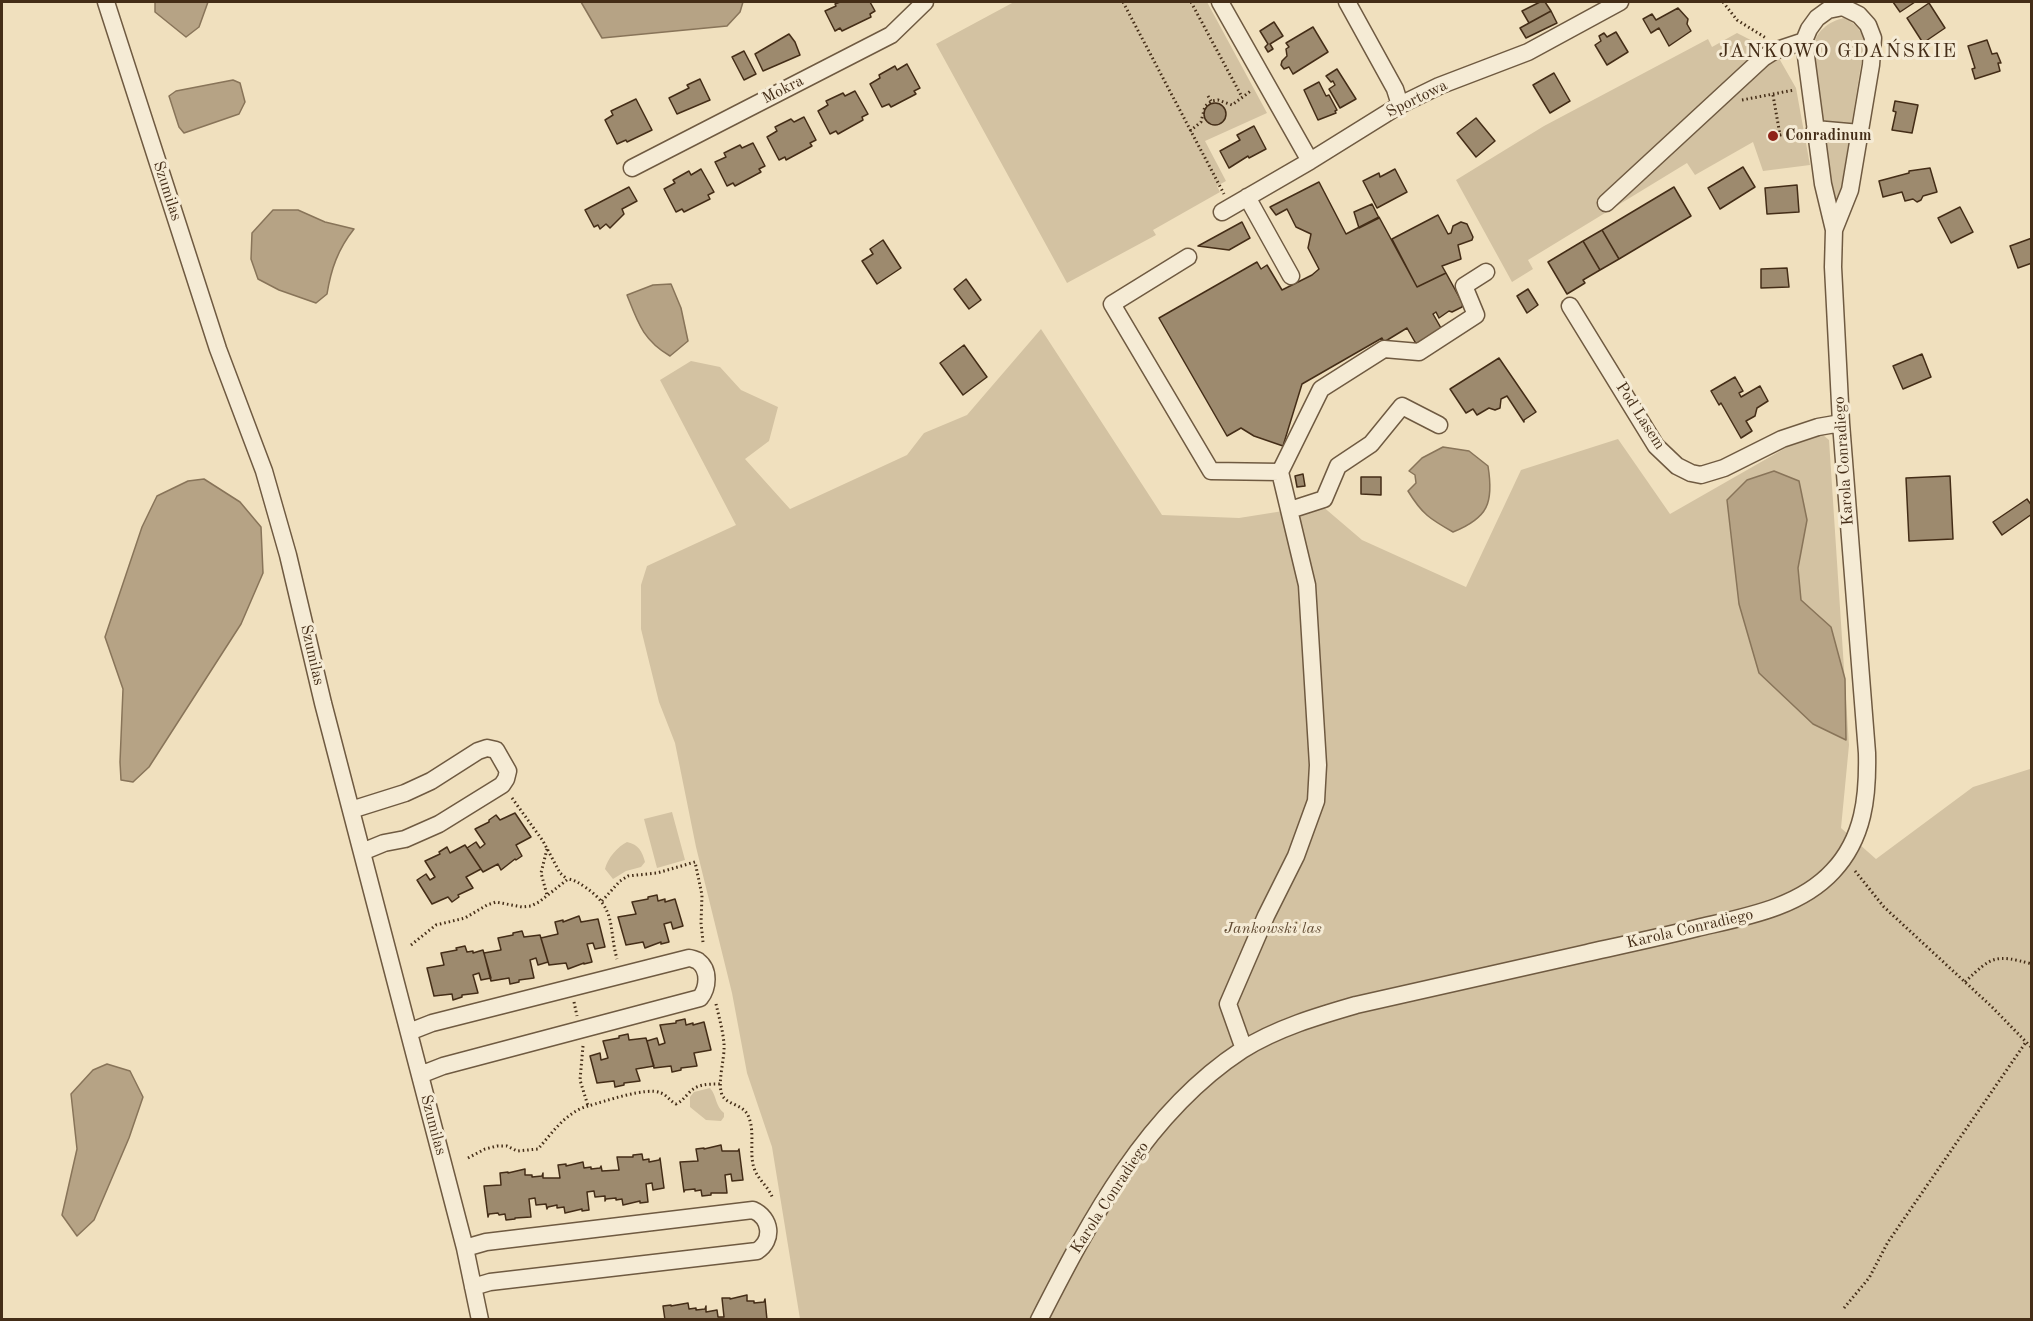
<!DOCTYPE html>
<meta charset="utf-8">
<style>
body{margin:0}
#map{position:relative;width:2033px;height:1321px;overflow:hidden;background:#f0e0be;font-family:"Old Standard TT",serif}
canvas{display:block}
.frame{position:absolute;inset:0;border:3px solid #442d17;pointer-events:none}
</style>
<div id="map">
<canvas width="2033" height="1321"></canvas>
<div class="frame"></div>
</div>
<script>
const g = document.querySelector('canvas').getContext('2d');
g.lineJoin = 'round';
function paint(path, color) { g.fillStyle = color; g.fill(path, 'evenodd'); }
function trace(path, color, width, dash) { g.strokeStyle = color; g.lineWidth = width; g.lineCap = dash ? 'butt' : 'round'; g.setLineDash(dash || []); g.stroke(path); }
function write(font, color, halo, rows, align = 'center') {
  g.font = font + ' "Old Standard TT",serif'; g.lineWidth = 6; g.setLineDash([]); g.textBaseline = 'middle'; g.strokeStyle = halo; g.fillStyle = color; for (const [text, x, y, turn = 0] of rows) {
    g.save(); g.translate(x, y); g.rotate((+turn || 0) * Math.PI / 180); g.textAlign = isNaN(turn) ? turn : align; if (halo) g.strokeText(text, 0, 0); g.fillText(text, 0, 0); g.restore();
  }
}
paint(new Path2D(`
 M 1014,2 L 1207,2 L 1267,113 L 1205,141 L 1226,181 L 1217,186 L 1220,192 L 1153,230 L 1156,235 L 1067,283 L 936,44 Z
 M 1844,18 C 1856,23 1864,33 1864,46 L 1836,220 L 1813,48 C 1815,32 1829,21 1844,18 Z
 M 1737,33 L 1776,53 L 1796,88 L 1810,165 L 1763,171 L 1753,142 L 1695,175 L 1687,163 L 1528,260 L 1533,269 L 1512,282 L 1456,180 L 1544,126 L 1708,39 L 1712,47 Z
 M 1041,329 L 1162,515 L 1239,518 L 1321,505 L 1362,540 L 1466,587 L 1521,470 L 1618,439 L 1670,514 L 1817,430 L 1829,440 L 1849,745 L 1841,828 L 1876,859 L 1973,787 L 2030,769 L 2031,771 L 2031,1319 L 800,1319 L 772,1147 L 747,1073 L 732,993 L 696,847 L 675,743 L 659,702 L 641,629 L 641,585 L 647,566 L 736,525 L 660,380 L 691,361 L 720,367 L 741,390 L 778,407 L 769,441 L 745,459 L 790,509 L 907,455 L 924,433 L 967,415 Z
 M 672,812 L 685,860 L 657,868 L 644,819 Z
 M 627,842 C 639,845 642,851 645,862 L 641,867 L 626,871 L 613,879 L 605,869 C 607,859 618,846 627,842 Z
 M 710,1088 C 717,1096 715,1106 724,1113 L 724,1117 L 721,1121 L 706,1120 L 690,1107 L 690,1097 L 694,1092 Z`), '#d3c2a2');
const water = new Path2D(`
 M 155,2 L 208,2 L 199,27 L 186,37 L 155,12 Z
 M 581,2 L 743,2 L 740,12 L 727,26 L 602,38 Z
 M 233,80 L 240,83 L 245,102 L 239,114 L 184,133 L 179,127 L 169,96 L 176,91 Z
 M 273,210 L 298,210 L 325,222 L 354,229 C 338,249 331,269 327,294 L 316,303 L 279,290 L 258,279 L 251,259 L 252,233 Z
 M 671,284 L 681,308 L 688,341 L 670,356 C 643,340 638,323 627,295 L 653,285 Z
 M 1443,447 L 1469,451 L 1488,466 C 1494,503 1488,518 1453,532 C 1430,519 1422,514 1408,491 L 1416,483 L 1415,475 L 1409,471 L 1422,458 Z
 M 1774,471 L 1799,481 L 1807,520 L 1798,568 L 1801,600 L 1831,627 L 1845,679 L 1846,740 L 1813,724 L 1759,673 L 1739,604 L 1727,500 L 1747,480 Z
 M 204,479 L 240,502 L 261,527 L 263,573 L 241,624 L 149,767 L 133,782 L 121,780 L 120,762 L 123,689 L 105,637 L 142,527 L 157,496 L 188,481 Z
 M 107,1064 L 130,1071 L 143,1097 L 129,1138 L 94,1220 L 77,1236 L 62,1215 L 77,1149 L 71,1094 L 93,1070 Z`);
paint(water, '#b6a385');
trace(water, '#887459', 1.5);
const building = new Path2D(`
 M 840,2 L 870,2 L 875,11 L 870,14 L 871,17 L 842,31 L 840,28 L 835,31 L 825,11 L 836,6 L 835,4 Z
 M 1540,2 L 1545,2 L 1551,11 L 1529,23 L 1522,11 Z
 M 1893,2 L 1915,2 L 1900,12 Z
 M 1929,3 L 1945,28 L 1923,43 L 1907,18 Z
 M 1678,8 L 1688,19 L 1687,24 L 1691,31 L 1669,46 L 1659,28 L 1651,33 L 1643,19 L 1652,14 L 1656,20 Z
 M 1551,11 L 1557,23 L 1526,38 L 1520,28 Z
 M 1274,22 L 1283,36 L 1270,44 L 1273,49 L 1268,52 L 1265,47 L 1268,44 L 1260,31 Z
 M 1313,27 L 1328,52 L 1293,74 L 1289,67 L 1284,69 L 1281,65 L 1282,61 L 1287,56 L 1286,49 L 1289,47 L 1286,43 Z
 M 1616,32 L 1628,52 L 1607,65 L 1595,45 L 1601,41 L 1599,36 L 1604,33 L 1607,37 Z
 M 789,34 L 795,42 L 800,55 L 763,71 L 755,54 Z
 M 1987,40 L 1992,54 L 1997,53 L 2001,63 L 1998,63 L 2000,71 L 1975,79 L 1972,69 L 1975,68 L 1968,46 Z
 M 744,51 L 756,74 L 744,80 L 732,57 Z
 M 907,64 L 920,88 L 914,91 L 916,94 L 891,107 L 889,104 L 882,107 L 870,84 L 880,78 L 879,75 L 895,66 L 897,70 Z
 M 1337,69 L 1356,99 L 1340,108 L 1329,89 L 1335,85 L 1333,81 L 1331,82 L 1326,76 Z
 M 1554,73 L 1570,101 L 1550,113 L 1533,85 Z
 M 700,79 L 710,100 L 677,114 L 669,98 L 689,88 L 687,85 Z
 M 1319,82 L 1326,96 L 1329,95 L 1337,110 L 1335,111 L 1336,113 L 1318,120 L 1304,90 Z
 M 855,91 L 868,114 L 862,117 L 863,120 L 838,134 L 836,131 L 830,134 L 818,111 L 828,105 L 826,101 L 843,93 L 845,96 Z
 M 636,99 L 652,130 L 627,142 L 626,140 L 617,144 L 605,120 L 613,115 L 611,111 Z
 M 1895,101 L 1918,105 L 1912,133 L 1892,130 L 1896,112 L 1893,111 Z
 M1204 114a11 11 0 1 1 22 0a11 11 0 1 1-22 0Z
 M 804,117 L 816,140 L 810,143 L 812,146 L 786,160 L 785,157 L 779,160 L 767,137 L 777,131 L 775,127 L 791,119 L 794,122 Z
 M 1476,118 L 1495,141 L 1476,157 L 1457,133 Z
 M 1254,126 L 1266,149 L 1249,158 L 1248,156 L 1229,168 L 1220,151 L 1240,140 L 1237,135 Z
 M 753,143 L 765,166 L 759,169 L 761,172 L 735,186 L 733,183 L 727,186 L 715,162 L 726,157 L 724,153 L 740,145 L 742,148 Z
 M 1743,167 L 1755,187 L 1720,209 L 1708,188 Z
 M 1930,168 L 1937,192 L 1923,196 L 1921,200 L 1917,202 L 1913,199 L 1905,201 L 1902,192 L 1883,197 L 1879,181 L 1909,173 L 1909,171 Z
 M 701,169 L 714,192 L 708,195 L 710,199 L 684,212 L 682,209 L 676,212 L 664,189 L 675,183 L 673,180 L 689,171 L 691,175 Z
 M 1395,169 L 1407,192 L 1377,208 L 1363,181 L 1379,173 L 1380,177 Z
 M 1319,182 L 1346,234 L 1379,217 L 1417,287 L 1446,273 L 1463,304 L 1462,307 L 1452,312 L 1449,311 L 1439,318 L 1436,312 L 1433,314 L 1441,328 L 1418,344 L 1415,342 L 1407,328 L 1384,342 L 1382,338 L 1302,384 L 1283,446 L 1254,436 L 1241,428 L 1227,436 L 1159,318 L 1257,262 L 1261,269 L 1267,265 L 1282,290 L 1312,275 L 1319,269 L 1308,248 L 1311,234 L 1296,227 L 1287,209 L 1276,215 L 1270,207 Z
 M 1797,185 L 1799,212 L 1767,214 L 1765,188 Z
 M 629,187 L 637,201 L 622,209 L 624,214 L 610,228 L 606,224 L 600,229 L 598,225 L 594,227 L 585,210 Z
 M 1674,187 L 1691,216 L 1619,259 L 1602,230 Z
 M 1372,204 L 1379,218 L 1359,228 L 1354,212 Z
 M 1960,207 L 1973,232 L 1951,243 L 1938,218 Z
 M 1438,215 L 1448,234 L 1451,233 L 1453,226 L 1461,222 L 1467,224 L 1473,237 L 1472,240 L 1458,245 L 1461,259 L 1442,266 L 1446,273 L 1417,287 L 1392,239 Z
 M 1242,222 L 1250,238 L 1229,250 L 1198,246 Z
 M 1602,230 L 1619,259 L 1600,270 L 1583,241 Z
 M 2032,238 L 2032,263 L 2018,268 L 2010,246 Z
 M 883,240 L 901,268 L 877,284 L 862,261 L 873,254 L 870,249 Z
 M 1583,241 L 1600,270 L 1583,280 L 1585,283 L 1567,294 L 1548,262 Z
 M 1787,268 L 1789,287 L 1761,288 L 1761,269 Z
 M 966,279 L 981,300 L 969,309 L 954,289 Z
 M 1528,289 L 1538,305 L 1527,313 L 1517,296 Z
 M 964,345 L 987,377 L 963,395 L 940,363 Z
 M 1922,354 L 1931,377 L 1903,389 L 1893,366 Z
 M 1499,358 L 1536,412 L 1524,420 L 1524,422 L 1507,396 L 1501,399 L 1500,408 L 1495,410 L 1489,408 L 1477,415 L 1473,409 L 1466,413 L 1450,389 Z
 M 1735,377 L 1743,391 L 1739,393 L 1741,397 L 1760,386 L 1768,401 L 1757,408 L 1755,416 L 1746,421 L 1752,431 L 1741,438 L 1721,403 L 1719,405 L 1711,391 Z
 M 1303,474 L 1305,486 L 1297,487 L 1295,476 Z
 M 1950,476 L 1953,539 L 1909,541 L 1906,478 Z
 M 1361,477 L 1381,477 L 1381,495 L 1361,494 Z
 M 2027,499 L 2032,506 L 2032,514 L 2002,535 L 1993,522 Z
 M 515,813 L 531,837 L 516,845 L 522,856 L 516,860 L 515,859 L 501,870 L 498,864 L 483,872 L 467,848 L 476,842 L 480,848 L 485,844 L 475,829 L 489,822 L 489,820 L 496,815 L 500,820 Z
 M 465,845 L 481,869 L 466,877 L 473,888 L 458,895 L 459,897 L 452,902 L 448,897 L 432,904 L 417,880 L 426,874 L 430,880 L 435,877 L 425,861 L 440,854 L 439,852 L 447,847 L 450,853 Z
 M 657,895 L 658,901 L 665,899 L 665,902 L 675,899 L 683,926 L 673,929 L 671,922 L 664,924 L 669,942 L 661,944 L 661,942 L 645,948 L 643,942 L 626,945 L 618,917 L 636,914 L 632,902 L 648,899 L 648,897 Z
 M 579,916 L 581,922 L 598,919 L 605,947 L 595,949 L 593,943 L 587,944 L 592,962 L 584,964 L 584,963 L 568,969 L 566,963 L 549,965 L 541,938 L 558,934 L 555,922 L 563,920 L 563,922 Z
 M 522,931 L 524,937 L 540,935 L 548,962 L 538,965 L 536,958 L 530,960 L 534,978 L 519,980 L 519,982 L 510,984 L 509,978 L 491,981 L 484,953 L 501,950 L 498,938 L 513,935 L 513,933 Z
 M 465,946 L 467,952 L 473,951 L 473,953 L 483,950 L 491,978 L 481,980 L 479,973 L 473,975 L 478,993 L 462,995 L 462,997 L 453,1000 L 452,994 L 434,996 L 427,968 L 444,965 L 441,953 L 457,950 L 456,948 Z
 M 685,1019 L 686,1025 L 693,1023 L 693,1025 L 704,1022 L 711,1050 L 694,1053 L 697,1066 L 681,1068 L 681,1070 L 672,1072 L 671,1066 L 654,1068 L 647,1041 L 657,1038 L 659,1045 L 665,1043 L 660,1025 L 676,1023 L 676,1021 Z
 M 628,1034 L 629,1040 L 646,1038 L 654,1066 L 636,1069 L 640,1081 L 624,1083 L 624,1085 L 615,1087 L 614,1081 L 597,1083 L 590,1056 L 600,1053 L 601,1060 L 608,1058 L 603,1041 L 619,1038 L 619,1036 Z
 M 721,1145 L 722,1151 L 738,1151 L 739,1149 L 743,1180 L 732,1181 L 731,1174 L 725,1175 L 727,1193 L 711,1193 L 711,1195 L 702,1196 L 701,1190 L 695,1191 L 695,1189 L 685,1190 L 684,1192 L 680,1162 L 698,1161 L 696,1149 L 704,1148 L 704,1149 Z
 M 642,1154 L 643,1160 L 649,1159 L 649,1162 L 659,1160 L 660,1158 L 664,1188 L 653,1190 L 652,1183 L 646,1184 L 648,1202 L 640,1203 L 640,1201 L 623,1205 L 622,1199 L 616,1200 L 616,1198 L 606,1199 L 605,1201 L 605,1196 L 595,1197 L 594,1191 L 587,1192 L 589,1210 L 582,1211 L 582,1209 L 565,1213 L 564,1207 L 557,1208 L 557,1205 L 548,1207 L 547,1209 L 546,1204 L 536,1205 L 535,1198 L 529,1199 L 531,1217 L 515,1218 L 515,1219 L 506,1220 L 505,1214 L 499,1215 L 498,1213 L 489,1214 L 488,1217 L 484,1186 L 501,1185 L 500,1173 L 508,1172 L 508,1173 L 525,1169 L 525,1175 L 532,1175 L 532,1177 L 542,1176 L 543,1173 L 543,1178 L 560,1178 L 558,1165 L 566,1164 L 566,1166 L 583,1162 L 584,1168 L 591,1167 L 591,1169 L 600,1168 L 601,1166 L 602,1171 L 619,1170 L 617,1157 L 633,1157 L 633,1155 Z
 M 747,1295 L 747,1301 L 754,1301 L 754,1303 L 764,1302 L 765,1299 L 767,1320 L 665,1320 L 663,1306 L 671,1305 L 671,1306 L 688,1303 L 689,1309 L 696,1308 L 696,1310 L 705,1309 L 706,1306 L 706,1312 L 717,1310 L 718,1317 L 724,1317 L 722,1298 L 730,1298 L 730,1299 Z`);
paint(building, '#9d8a6e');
trace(building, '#442d17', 1.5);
const minor = new Path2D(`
 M 106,2 L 218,349 L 264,471 L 288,555 L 323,703 L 465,1248 L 480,1320
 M 1220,2 L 1310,161
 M 1347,2 L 1395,89 L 1400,105
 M 1815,129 L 1860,133
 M 632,168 L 891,35 L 925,2
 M 1247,197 L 1291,276
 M 1606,203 L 1763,58 L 1774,51 L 1804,41
 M 1222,212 L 1310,161 L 1400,105 L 1439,86 L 1528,52 L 1620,2
 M 1188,257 L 1112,304 L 1211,471 L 1280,472 L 1307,585 L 1318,765 L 1316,801 L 1296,856 L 1266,916 L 1228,1004 L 1244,1049
 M 1570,306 L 1656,446 L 1677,466 L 1691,473 L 1701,475 L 1724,468 L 1782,439 L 1818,427 L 1841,423
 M 1280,472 L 1321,389 L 1384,349 L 1419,352 L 1476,315 L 1464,286 L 1486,272
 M 1290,510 L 1324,499 L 1338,466 L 1371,444 L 1402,406 L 1439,425
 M 351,810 L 405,793 L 431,781 L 478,751 L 487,748 L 496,750 L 508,771 L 506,779 L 502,785 L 439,824 L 405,839 L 384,843 L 362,852
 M 409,1032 L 432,1023 L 689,958 C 690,958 697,960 698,961 C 710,970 708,988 700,998 L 443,1066 L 420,1075
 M 465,1248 L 486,1242 L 753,1210 C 771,1218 774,1240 757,1251 L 490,1282 L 473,1287
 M 1039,1320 C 1090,1220 1146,1113 1242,1050 C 1277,1028 1318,1016 1356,1005 C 1433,987 1510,970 1587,953 C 1623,945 1660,937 1697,928 C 1744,917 1799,908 1833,871 C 1864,838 1868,796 1867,753 L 1841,423 L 1833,267 L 1834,230 L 1823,184 L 1804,41 L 1809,29 L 1817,18 L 1828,10 L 1843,7 L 1859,15 L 1868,25 L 1873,38 L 1871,65 L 1850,190 L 1834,230`);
trace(minor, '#6f5a41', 19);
trace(new Path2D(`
 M 1123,2 L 1224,194
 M 1191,2 L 1242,97
 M 1723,2 L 1737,20 L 1766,38
 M 1773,95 L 1780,135 L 1799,131
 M 1208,96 L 1211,101
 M 1742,100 L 1794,90
 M 1190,131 L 1201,122 L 1205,106 L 1212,101 L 1218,100 L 1232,105 L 1252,90
 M 512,798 L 543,841 L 560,873 L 567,879
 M 547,849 L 541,873 L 547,895
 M 1855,871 L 1884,907 L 1992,1007 L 2032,1048
 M 602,901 L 620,881 L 628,876 L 657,873 L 695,862 L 702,895 L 701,923 L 703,942
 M 411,945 L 436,925 L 465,918 L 487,905 L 496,902 L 522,907 L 531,906 L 539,902 L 568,879 C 575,880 579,883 585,887 C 617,909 608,926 617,959
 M 1965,982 C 1992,956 1995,954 2032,964
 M 574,1002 L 577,1016
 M 716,1004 C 719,1017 723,1031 724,1044 C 725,1059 717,1082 722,1095 C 728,1106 745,1104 749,1118 C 755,1133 749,1153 754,1168 C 758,1180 769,1187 773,1199
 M 583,1046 L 580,1080 L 588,1106
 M 468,1158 L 485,1149 L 497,1146 L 507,1146 L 517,1151 L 538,1149 C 552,1133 566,1112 588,1106 C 603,1102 648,1086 661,1093 C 667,1095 670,1101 676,1104 C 682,1101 683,1099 688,1094 C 696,1084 707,1084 720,1084
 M 1844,1308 L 1869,1278 L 1888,1242 L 2026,1042`), '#442d17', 3, [1.5, 3]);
trace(minor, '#f5ebd5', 16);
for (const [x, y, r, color] of [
 [1773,136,6,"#8f2418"]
]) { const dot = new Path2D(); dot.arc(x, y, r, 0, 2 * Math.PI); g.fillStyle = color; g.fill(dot); trace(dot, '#f5ebd5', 2); }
write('16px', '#442d17', '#f5ebd5', [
 ["Mokra",783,90,-27],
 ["Sportowa",1417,99,-26],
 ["Szumilas",167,191,72],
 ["Pod Lasem",1640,416,57],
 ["Karola Conradiego",1844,461,-94],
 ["Szumilas",312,655,77],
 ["Karola Conradiego",1690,929,-13],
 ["Szumilas",433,1125,75],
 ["Karola Conradiego",1110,1198,-57]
]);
write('bold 16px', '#442d17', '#f5ebd5', [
 ["Conradinum",1785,136]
], 'left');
write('italic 16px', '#614b33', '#f5ebd5', [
 ["Jankowski las",1273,929]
]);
g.letterSpacing = '1.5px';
write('20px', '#442d17', '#f5ebd5', [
 ["JANKOWO GDAŃSKIE",1838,52]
]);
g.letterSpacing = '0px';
</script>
